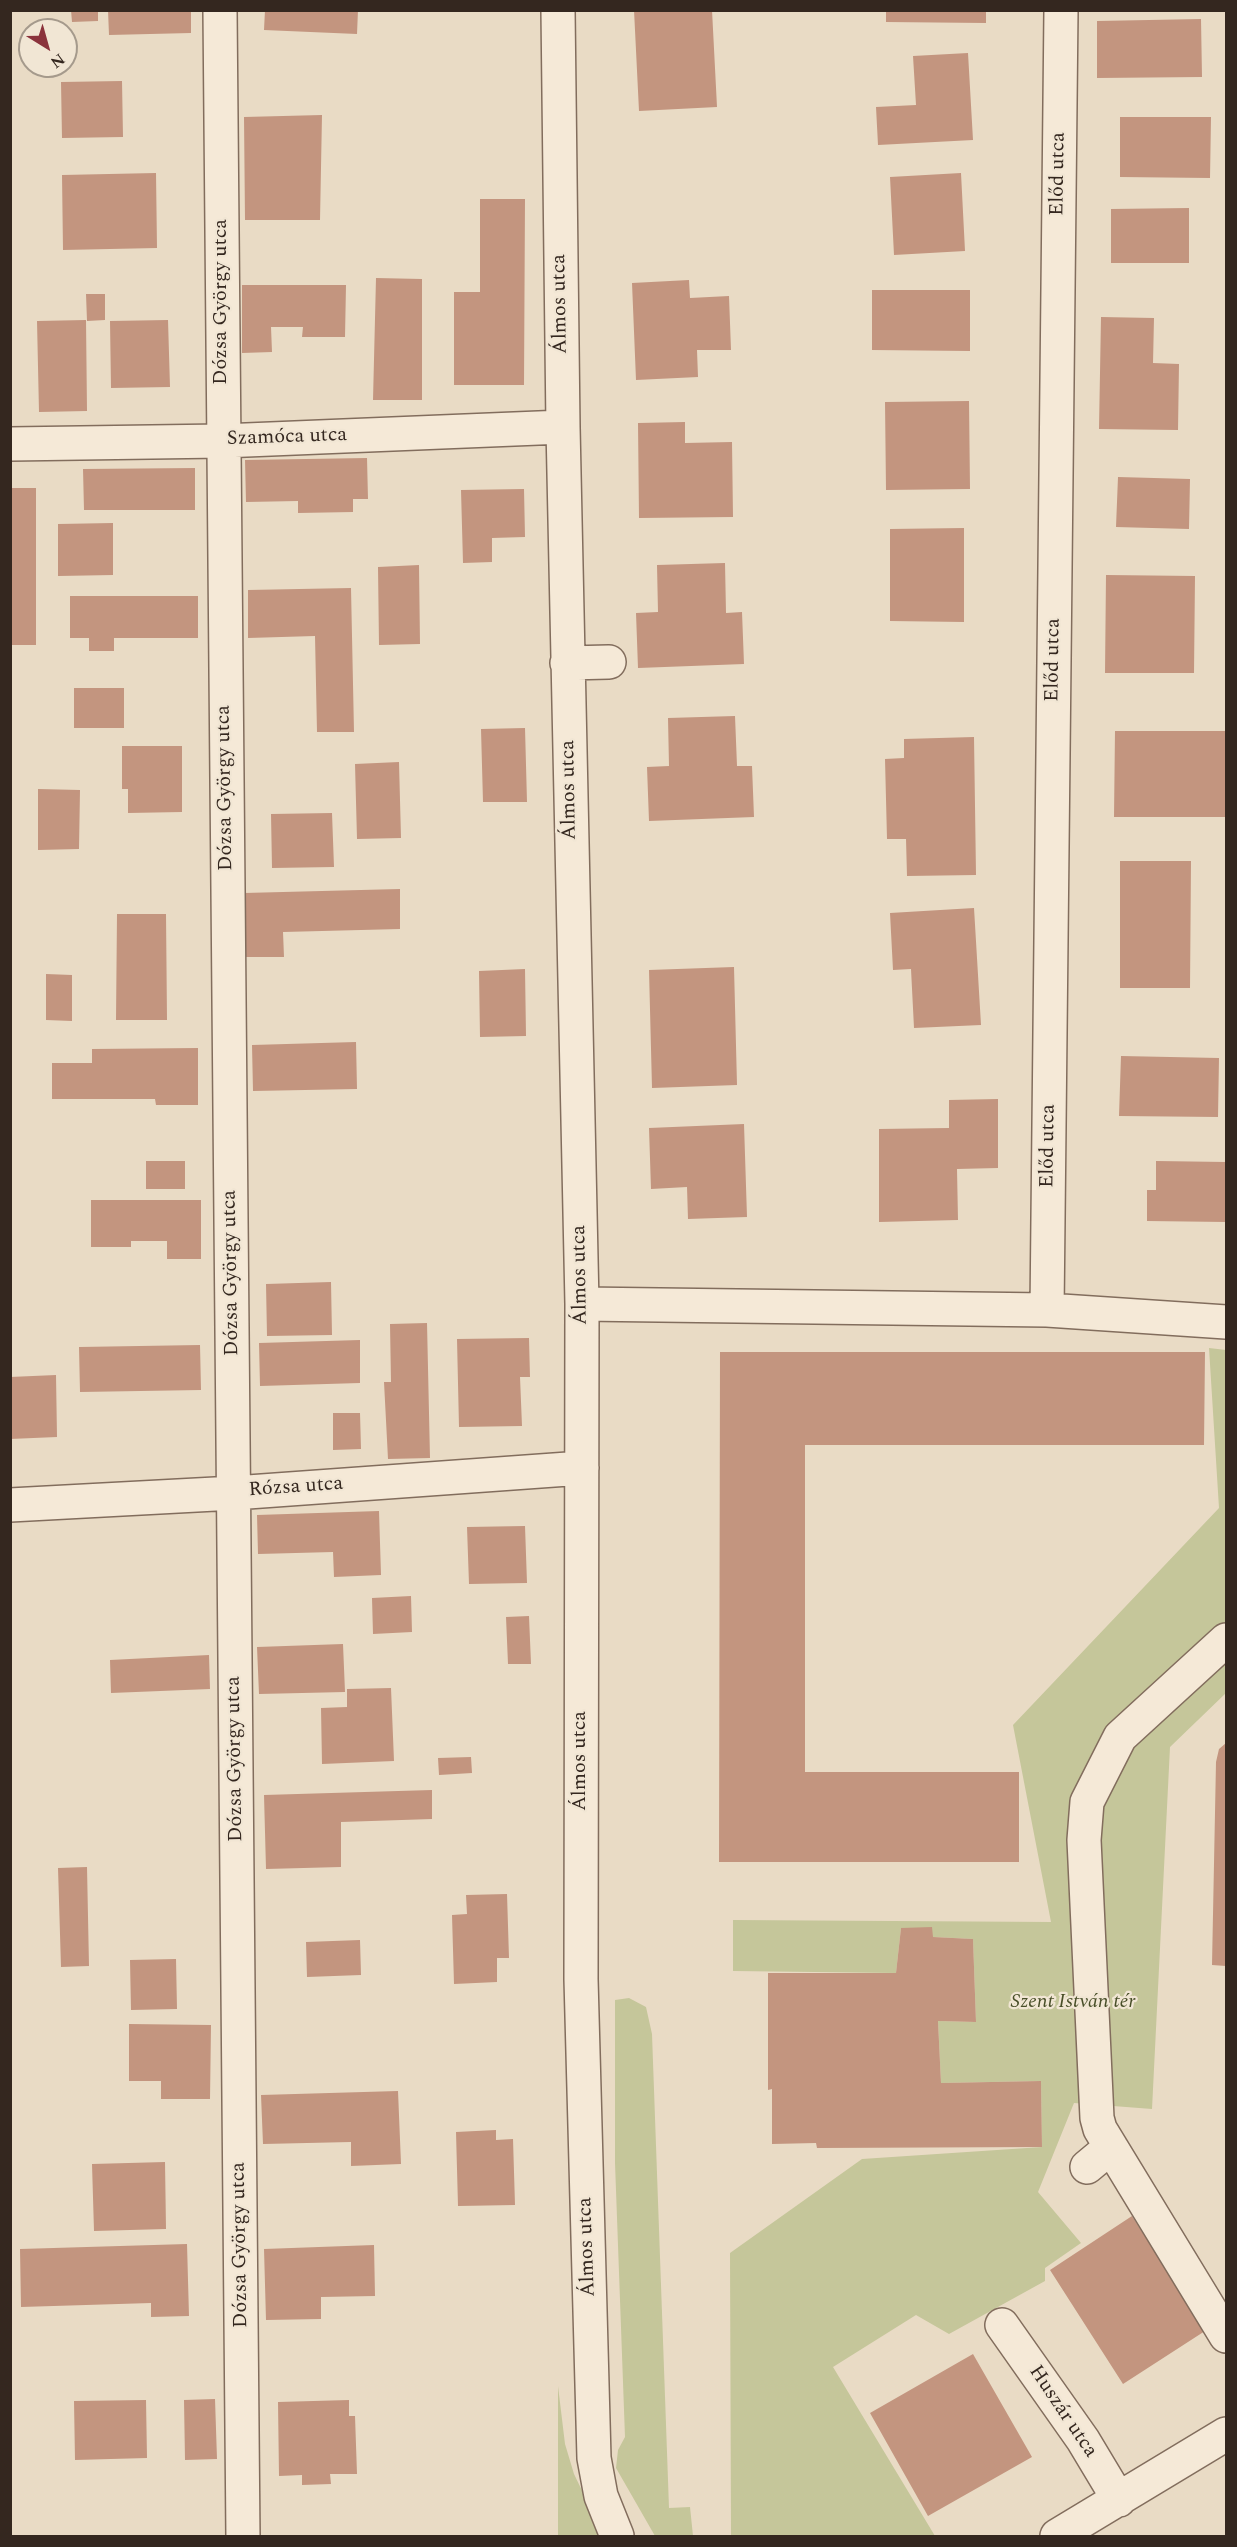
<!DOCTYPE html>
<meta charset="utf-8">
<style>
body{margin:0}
#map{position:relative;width:1237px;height:2547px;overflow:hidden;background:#e9dbc5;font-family:Spectral,serif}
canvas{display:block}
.frame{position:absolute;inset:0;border:12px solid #34271f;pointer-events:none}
.north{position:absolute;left:18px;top:18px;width:60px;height:60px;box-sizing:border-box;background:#f1e6d4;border:2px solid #a59a8c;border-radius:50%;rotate:143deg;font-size:16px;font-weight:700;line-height:24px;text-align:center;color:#34271f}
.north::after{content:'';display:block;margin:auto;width:21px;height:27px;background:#8b333c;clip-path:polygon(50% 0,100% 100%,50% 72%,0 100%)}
</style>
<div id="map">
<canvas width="1237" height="2547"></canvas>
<div class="frame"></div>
<div class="north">N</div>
</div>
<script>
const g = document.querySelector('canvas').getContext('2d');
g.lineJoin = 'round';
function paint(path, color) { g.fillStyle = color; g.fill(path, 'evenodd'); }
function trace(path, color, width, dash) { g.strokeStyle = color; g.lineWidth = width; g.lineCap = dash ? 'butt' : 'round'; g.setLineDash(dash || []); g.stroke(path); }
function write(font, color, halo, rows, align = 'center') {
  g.font = font + ' Spectral,serif'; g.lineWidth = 4.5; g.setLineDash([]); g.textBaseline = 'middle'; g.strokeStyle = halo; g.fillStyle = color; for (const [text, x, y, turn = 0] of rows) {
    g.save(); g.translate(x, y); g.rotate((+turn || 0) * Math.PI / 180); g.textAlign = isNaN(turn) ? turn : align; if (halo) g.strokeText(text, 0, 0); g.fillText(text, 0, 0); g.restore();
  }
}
paint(new Path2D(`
 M 1209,1348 L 1226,1350 L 1226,1693 L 1170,1747 L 1152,2109 L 1074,2103 L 1038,2192 L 1081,2243 L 1045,2268 L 1045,2281 L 949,2334 L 916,2315 L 833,2367 L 935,2536 L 731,2536 L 730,2253 L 862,2159 L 1042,2147 L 1041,2081 L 941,2083 L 938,2021 L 976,2022 L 973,1939 L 933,1937 L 901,1928 L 896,1973 L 733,1971 L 733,1920 L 1051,1922 L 1013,1725 L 1219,1508 Z
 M 629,1998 L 646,2007 L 652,2034 L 669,2508 L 690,2507 L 693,2536 L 655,2536 L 616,2468 L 618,2450 L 625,2437 L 615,2163 L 615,2000 Z
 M 558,2386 L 565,2444 L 574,2474 L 604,2536 L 558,2536 Z`), '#c5c69a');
paint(new Path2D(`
 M 71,10 L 98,10 L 98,21 L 72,22 Z
 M 108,10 L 191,10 L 191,33 L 109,35 Z
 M 265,10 L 358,10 L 357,34 L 264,30 Z
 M 634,10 L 712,10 L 717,107 L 639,111 Z
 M 886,10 L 986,10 L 986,23 L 886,22 Z
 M 1201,19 L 1202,77 L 1097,78 L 1097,21 Z
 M 968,53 L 973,140 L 878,145 L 876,107 L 916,105 L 913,56 Z
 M 122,81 L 123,137 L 62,138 L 61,82 Z
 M 322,115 L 320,220 L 245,220 L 244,117 Z
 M 1120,117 L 1211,117 L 1210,178 L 1120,177 Z
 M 156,173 L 157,248 L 63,250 L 62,175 Z
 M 961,173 L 965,251 L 894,255 L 890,177 Z
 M 480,199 L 525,199 L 524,385 L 454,385 L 454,292 L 480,292 Z
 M 1189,208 L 1189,263 L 1111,263 L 1111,209 Z
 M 376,278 L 422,279 L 422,400 L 373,400 Z
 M 689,280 L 690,298 L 729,296 L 731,350 L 697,350 L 698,377 L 636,380 L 632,283 Z
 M 242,285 L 346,285 L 345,337 L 302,337 L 303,327 L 271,327 L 272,352 L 242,353 Z
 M 872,290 L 970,290 L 970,351 L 872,350 Z
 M 86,294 L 105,294 L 105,320 L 87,321 Z
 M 1101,317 L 1154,318 L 1153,363 L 1179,364 L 1178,430 L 1099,429 Z
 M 86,320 L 87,411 L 39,412 L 37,321 Z
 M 168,320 L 170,387 L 111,388 L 110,321 Z
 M 969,401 L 970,489 L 886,490 L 885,402 Z
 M 685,422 L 685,443 L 732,442 L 733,517 L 639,518 L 638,423 Z
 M 367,458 L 368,499 L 353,499 L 353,512 L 298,513 L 298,501 L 246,502 L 245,460 Z
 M 195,468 L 195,510 L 84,510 L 83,469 Z
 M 1118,477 L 1190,479 L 1189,529 L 1116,527 Z
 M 10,488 L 36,488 L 36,645 L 10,645 Z
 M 524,489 L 525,537 L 492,538 L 492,562 L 463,563 L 461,490 Z
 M 113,523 L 113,575 L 58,576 L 58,524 Z
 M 964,528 L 964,622 L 890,621 L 890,529 Z
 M 725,563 L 726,613 L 742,612 L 744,664 L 638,668 L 636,613 L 658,612 L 657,565 Z
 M 419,565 L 420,644 L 379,645 L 378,567 Z
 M 1106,575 L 1195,576 L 1194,673 L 1105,673 Z
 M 351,588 L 354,732 L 317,732 L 315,636 L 248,638 L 248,590 Z
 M 70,596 L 198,596 L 198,638 L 114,638 L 114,651 L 89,651 L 89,638 L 70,638 Z
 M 74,688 L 124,688 L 124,728 L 74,728 Z
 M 735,716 L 737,766 L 752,766 L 754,817 L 649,821 L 647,767 L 669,766 L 668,718 Z
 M 525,728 L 527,802 L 483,802 L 481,729 Z
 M 1115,731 L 1226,731 L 1226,817 L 1114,817 Z
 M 974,737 L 976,875 L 907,876 L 906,839 L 887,839 L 885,759 L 904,758 L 904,739 Z
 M 122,746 L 182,746 L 182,812 L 128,813 L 128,789 L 122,789 Z
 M 399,762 L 401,838 L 357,839 L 355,764 Z
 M 38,789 L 80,790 L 79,849 L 38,850 Z
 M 332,813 L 334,867 L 272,868 L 271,814 Z
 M 1120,861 L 1191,861 L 1190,988 L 1120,988 Z
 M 400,889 L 400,929 L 283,932 L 284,957 L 246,957 L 244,893 Z
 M 974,908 L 981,1025 L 914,1028 L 911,969 L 893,970 L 890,913 Z
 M 117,914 L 166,914 L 167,1020 L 116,1020 Z
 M 734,967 L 737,1085 L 652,1088 L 649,970 Z
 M 525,969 L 526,1036 L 480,1037 L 479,971 Z
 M 46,974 L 72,975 L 72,1021 L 46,1020 Z
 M 356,1042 L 357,1089 L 253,1091 L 252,1045 Z
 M 198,1048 L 198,1105 L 156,1105 L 155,1099 L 52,1099 L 52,1063 L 92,1063 L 92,1049 Z
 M 1121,1056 L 1219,1058 L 1218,1117 L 1119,1116 Z
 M 998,1099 L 998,1168 L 957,1169 L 958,1220 L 879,1222 L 879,1129 L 949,1128 L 949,1100 Z
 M 744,1124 L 747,1217 L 688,1219 L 687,1187 L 651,1189 L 649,1128 Z
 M 146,1161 L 185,1161 L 185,1189 L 146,1189 Z
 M 1156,1161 L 1226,1162 L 1226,1222 L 1147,1221 L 1147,1190 L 1156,1190 Z
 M 91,1200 L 201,1200 L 201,1259 L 167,1259 L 167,1241 L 131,1241 L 131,1247 L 91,1247 Z
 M 331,1282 L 332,1335 L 267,1336 L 266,1284 Z
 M 427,1323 L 430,1458 L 388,1459 L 384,1382 L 391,1382 L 390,1324 Z
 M 529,1338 L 530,1377 L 520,1377 L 522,1426 L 459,1427 L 457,1339 Z
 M 360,1340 L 360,1383 L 260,1386 L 259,1343 Z
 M 200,1345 L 201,1390 L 80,1392 L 79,1347 Z
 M 720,1352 L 1205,1352 L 1204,1445 L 805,1445 L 805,1772 L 1019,1772 L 1019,1862 L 719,1862 Z
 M 56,1375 L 57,1437 L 10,1439 L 10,1377 Z
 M 333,1413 L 360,1413 L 361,1449 L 333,1450 Z
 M 379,1511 L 381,1575 L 334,1577 L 333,1552 L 258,1554 L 257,1515 Z
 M 525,1526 L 527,1583 L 469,1584 L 467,1527 Z
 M 411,1596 L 412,1632 L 373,1634 L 372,1598 Z
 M 529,1616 L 531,1664 L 508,1664 L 506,1617 Z
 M 343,1644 L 345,1692 L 259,1694 L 257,1647 Z
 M 209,1655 L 210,1689 L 111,1693 L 110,1660 Z
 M 391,1688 L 394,1761 L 322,1764 L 321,1708 L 347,1707 L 347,1689 Z
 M 1226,1743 L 1226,1966 L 1212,1965 L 1216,1762 L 1219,1749 Z
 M 471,1757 L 472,1773 L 439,1775 L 438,1758 Z
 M 432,1790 L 432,1819 L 341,1822 L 341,1867 L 266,1869 L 264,1795 Z
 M 87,1867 L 89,1966 L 61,1967 L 58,1868 Z
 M 507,1894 L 509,1958 L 497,1958 L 497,1982 L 454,1984 L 452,1915 L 467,1914 L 466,1895 Z
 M 932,1927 L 933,1937 L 973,1939 L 976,2022 L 938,2021 L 941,2083 L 1041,2081 L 1042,2147 L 817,2148 L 816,2143 L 772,2144 L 772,2089 L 768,2090 L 768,1973 L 896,1973 L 901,1928 Z
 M 360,1940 L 361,1975 L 307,1977 L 306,1942 Z
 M 176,1959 L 177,2009 L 131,2010 L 130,1960 Z
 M 129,2024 L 211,2025 L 210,2099 L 161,2099 L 161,2081 L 129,2081 Z
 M 398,2091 L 401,2164 L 351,2166 L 351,2142 L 263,2144 L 261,2095 Z
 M 496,2130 L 496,2140 L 513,2139 L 515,2205 L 458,2206 L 456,2132 Z
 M 165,2162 L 166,2229 L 94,2231 L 92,2164 Z
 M 1132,2216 L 1205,2331 L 1123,2384 L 1050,2270 Z
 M 187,2244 L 189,2316 L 151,2317 L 151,2303 L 21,2307 L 20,2249 Z
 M 374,2245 L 375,2296 L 321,2297 L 321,2319 L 266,2320 L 264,2249 Z
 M 973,2354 L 1032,2457 L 928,2516 L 870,2413 Z
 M 215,2399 L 217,2459 L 185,2460 L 184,2400 Z
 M 146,2400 L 147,2458 L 75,2460 L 74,2401 Z
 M 349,2400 L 349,2416 L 355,2416 L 357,2474 L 330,2474 L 331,2484 L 302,2485 L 302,2475 L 279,2476 L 278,2402 Z`), '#c3957f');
const minor = new Path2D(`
 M 220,10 L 243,2536
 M 558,10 L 563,427 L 582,1304 L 581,1979 L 594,2458 L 601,2496 L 617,2536
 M 10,444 L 222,441 L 563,427
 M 567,663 L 609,662
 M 582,1304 L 1047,1310 L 1226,1322
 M 1047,1310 L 1061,10
 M 10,1505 L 234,1493 L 582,1468
 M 1226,1640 L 1120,1737 L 1087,1802 L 1084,1840 L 1097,2118 L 1100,2129 L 1226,2336
 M 1087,2167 L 1111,2147
 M 1002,2325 L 1083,2440 L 1119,2500
 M 1057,2536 L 1226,2434`);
trace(minor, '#826d5d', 36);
trace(minor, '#f5e9d7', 33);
write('20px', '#34271f', '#f1e6d4', [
 ["Előd utca",1059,174,-89],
 ["Dózsa György utca",222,302,-90],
 ["Álmos utca",561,304,-91],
 ["Szamóca utca",287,438,-2],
 ["Előd utca",1054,660,-89],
 ["Dózsa György utca",226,788,-91],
 ["Álmos utca",570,790,-91],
 ["Előd utca",1049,1146,-89],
 ["Dózsa György utca",232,1273,-91],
 ["Álmos utca",581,1275,-91],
 ["Rózsa utca",296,1488,-4],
 ["Dózsa György utca",236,1759,-91],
 ["Álmos utca",581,1761,-90],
 ["Dózsa György utca",241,2245,-91],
 ["Álmos utca",588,2247,-92],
 ["Huszár utca",1062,2412,56]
]);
write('italic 20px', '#484e28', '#f1e6d4', [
 ["Szent István tér",1073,2003]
]);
</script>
